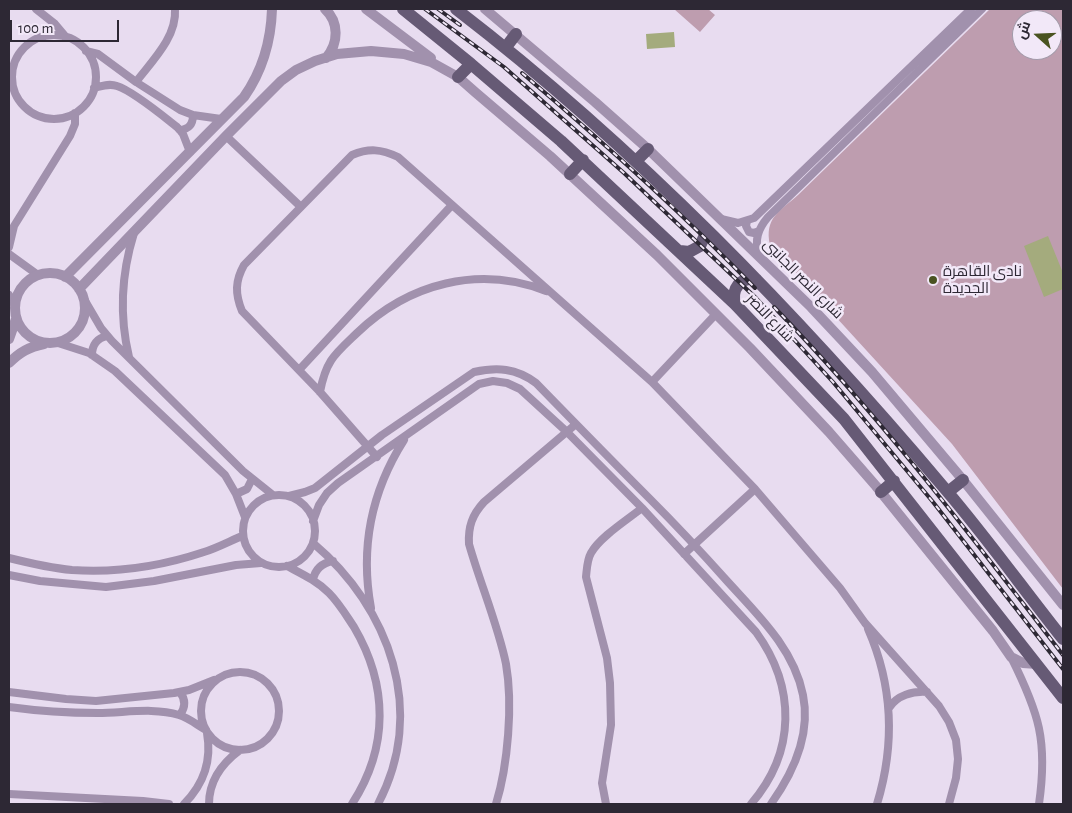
<!DOCTYPE html>
<meta charset="utf-8">
<style>
body{margin:0}
#map{position:relative;width:1072px;height:813px;overflow:hidden;background:#e8dcf0;font-family:"Alegreya Sans",Cairo,sans-serif}
canvas{display:block}
.frame{position:absolute;inset:0;border:10px solid #2d2834;pointer-events:none}
.north{position:absolute;left:1012px;top:10px;width:50px;height:50px;box-sizing:border-box;background:#f2e8f8;border:1px solid #a39baa;border-radius:50%;rotate:290deg;font-size:14px;font-weight:700;line-height:20px;text-align:center;color:#2d2834}
.north::after{content:'';display:block;margin:auto;width:18px;height:22px;background:#4a5321;clip-path:polygon(50% 0,100% 100%,50% 72%,0 100%)}
.scale{position:absolute;left:10px;top:20px;width:109px;height:22px;box-sizing:border-box;border:2px solid #2d2834;border-top:0;padding-left:6px;font-size:15px;line-height:18px;white-space:nowrap;color:#2d2834;-webkit-text-stroke:4px #f2e8f8;paint-order:stroke}
</style>
<div id="map">
<canvas width="1072" height="813"></canvas>
<div class="frame"></div>
<div class="north">ش</div>
<div class="scale">100 m</div>
</div>
<script>
const g = document.querySelector('canvas').getContext('2d');
g.lineJoin = 'round';
function paint(path, color) { g.fillStyle = color; g.fill(path, 'evenodd'); }
function trace(path, color, width, dash) { g.strokeStyle = color; g.lineWidth = width; g.lineCap = dash ? 'butt' : 'round'; g.setLineDash(dash || []); g.stroke(path); }
function write(font, color, halo, rows, align = 'center') {
  g.font = font + ' "Alegreya Sans",Cairo,sans-serif'; g.lineWidth = 5; g.setLineDash([]); g.textBaseline = 'middle'; g.strokeStyle = halo; g.fillStyle = color; for (const [text, x, y, turn = 0] of rows) {
    g.save(); g.translate(x, y); g.rotate((+turn || 0) * Math.PI / 180); g.textAlign = isNaN(turn) ? turn : align; if (halo) g.strokeText(text, 0, 0); g.fillText(text, 0, 0); g.restore();
  }
}
paint(new Path2D(`
 M 674,9 L 708,9 L 715,15 L 700,32 Z
 M 990,9 L 1063,9 L 1063,589 L 952,444 L 770,245 C 764,218 780,211 798,195 ZM 1022,20 L 1052,20 L 1052,50 L 1022,50 Z`), '#be9daf');
paint(new Path2D(`
 M 674,32 L 675,47 L 647,49 L 646,34 Z
 M 1048,236 L 1063,273 L 1063,289 L 1044,297 L 1024,246 Z`), '#a4ab7d');
trace(new Path2D(`
 M 36,9 L 55,24 L 66,37
 M12 77a42 42 0 1 1 84 0a42 42 0 1 1-84 0Z
 M 86,51 L 98,54 L 136,82 L 180,110 L 193,115 L 221,119
 M 136,82 C 152,61 177,37 175,9
 M 94,88 C 102,86 109,83 117,86 C 133,91 163,116 177,127 L 183,134 L 190,152
 M 180,130 C 189,129 193,124 193,115
 M 226,136 L 301,207
 M 721,219 L 738,223 L 754,218 L 971,9
 M 747,221 L 746,226 L 749,232 L 754,233 L 759,231
 M 9,247 L 14,226 L 70,136 L 75,124 L 75,113
 M 9,254 L 38,275
 M 759,255 C 754,240 758,229 768,217 L 982,9
 M 9,295 L 15,306
 M 84,299 L 101,328 L 112,341 L 243,471 L 273,495
 M 58,343 L 89,353 L 115,371 L 225,475 L 236,494 L 245,517
 M 92,355 C 92,345 97,338 107,336
 M 129,357 C 119,315 121,275 134,233
 M 299,370 L 452,205
 M 652,382 L 716,314
 M 320,392 C 326,360 335,354 357,333 C 409,283 479,265 546,291
 M 377,457 L 320,392 L 242,311 C 235,294 235,281 244,265 L 352,155 C 369,148 381,149 398,157 L 652,382 L 755,489 L 840,588 L 865,623 L 939,706 L 949,722 L 956,740 L 958,759 L 956,778 L 949,804
 M 236,494 L 247,489 L 252,479
 M243 531a36 36 0 1 1 72 0a36 36 0 1 1-72 0Z
 M 289,496 L 305,492 L 315,488 L 382,435 L 474,372 C 497,367 516,368 536,383 C 574,422 612,461 650,499 C 677,526 703,554 728,582 C 758,615 794,649 803,695 C 811,734 793,773 771,804
 M 313,521 L 319,505 L 327,493 L 338,483 L 479,384 L 493,381 L 507,383 L 520,389 L 567,432 L 642,508 L 756,632 C 796,687 796,752 751,804
 M 313,543 C 390,608 427,711 378,804
 M 684,554 L 755,489
 M 9,558 C 29,563 51,568 72,570 C 116,573 162,566 204,552 C 217,548 230,541 242,536
 M 287,566 C 302,574 317,581 329,593 C 339,603 346,615 354,627 C 388,685 389,747 352,804
 M 9,575 L 40,581 L 106,587 L 154,581 L 236,565 L 261,563
 M 313,580 C 315,569 322,563 333,561
 M 371,608 C 360,548 371,492 404,440
 M 868,629 C 893,686 895,745 877,804
 M 1011,657 C 1039,713 1048,741 1039,804
 M201 711a39 39 0 1 1 78 0a39 39 0 1 1-78 0Z
 M 9,692 L 66,699 L 96,701 L 174,693 L 189,690 L 214,680
 M 9,707 C 38,711 68,713 98,713 C 124,713 154,707 179,715 C 189,718 197,725 206,730
 M 889,708 C 897,695 913,691 927,692
 M 180,715 C 185,708 186,700 180,692
 M 9,794 L 143,801 L 169,804
 M 184,804 C 204,784 212,761 207,733
 M 209,804 C 209,781 221,764 240,750
 M 496,804 C 508,765 513,704 506,664 C 498,625 480,583 469,544 C 468,527 472,515 484,502 L 576,424
 M 606,804 L 602,783 L 611,725 L 610,683 L 607,658 L 586,577 C 587,568 587,560 591,553 C 600,537 627,520 642,508`), '#a191ad', 8);
trace(new Path2D(`
 M 325,9 C 339,22 339,43 326,58
 M 366,9 L 431,58
 M 485,9 L 595,102 L 648,149 L 811,307 L 872,372 L 963,480 L 1063,605
 M15 308a35 35 0 1 1 70 0a35 35 0 1 1-70 0Z
 M 65,277 L 244,97 C 263,70 271,41 272,9
 M 79,289 L 226,136 L 281,81 L 296,70 L 315,61 L 337,54 L 371,51 L 404,54 L 431,62 L 458,77 L 475,92 L 550,156 L 657,255 L 750,348 L 829,432 L 876,486 L 993,631 L 1011,657 L 1023,663 L 1037,664
 M 9,339 L 16,319
 M 9,363 C 20,352 29,347 44,344`), '#a191ad', 10);
trace(new Path2D(`
 M 403,9 L 471,64 L 561,141 L 735,304 L 844,419 L 1063,698
 M 456,9 C 638,149 798,315 946,490 C 987,538 1024,590 1063,639
 M 506,47 L 516,34
 M 458,77 L 471,64
 M 637,160 L 648,149
 M 570,174 L 583,160
 M 680,251 L 689,252 L 700,246 L 705,235 L 703,226
 M 735,304 C 731,289 740,277 756,279
 M 881,492 L 894,481
 M 948,492 L 963,480`), '#665a75', 12);
const rail = new Path2D(`
 M 425,9 L 504,67 L 624,173 L 756,298 L 833,382 L 933,502 L 1063,669
 M 438,9 L 460,25
 M 522,73 C 602,141 681,212 755,288
 M 774,307 C 880,416 971,536 1063,655`);
trace(rail, '#2d2834', 4);
trace(rail, '#f2e8f8', 2, [5.5]);
for (const [x, y, r, color] of [
 [933,280,5,"#4a5321"]
]) { const dot = new Path2D(); dot.arc(x, y, r, 0, 2 * Math.PI); g.fillStyle = color; g.fill(dot); trace(dot, '#f2e8f8', 2); }
write('15px', '#2d2834', '#f2e8f8', [
 ["نادى القاهرة",943,271],
 ["الجديدة",943,288]
], 'left');
write('15px', '#2d2834', '#f2e8f8', [
 ["شارع النصر الجانبى",803,279,45],
 ["شارع النصر",770,318,46]
]);
</script>
